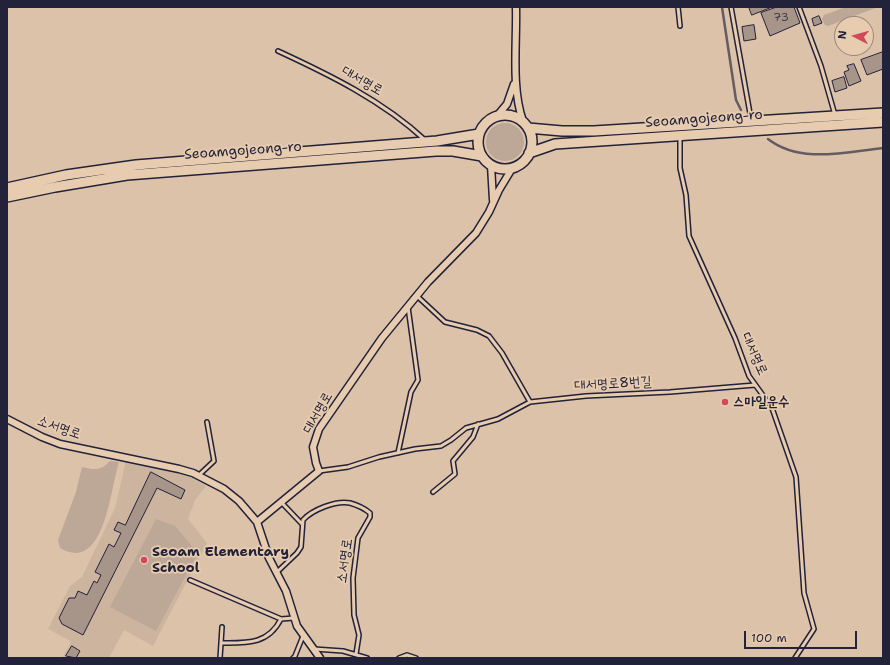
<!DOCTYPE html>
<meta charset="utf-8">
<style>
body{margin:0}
#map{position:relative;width:890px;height:665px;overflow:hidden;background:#dcc2a8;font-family:"Shantell Sans",sans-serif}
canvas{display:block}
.frame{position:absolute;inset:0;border:8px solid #22223b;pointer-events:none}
.north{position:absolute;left:834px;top:16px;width:40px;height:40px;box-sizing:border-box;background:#e8ccaf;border:1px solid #998881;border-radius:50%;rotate:276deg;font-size:11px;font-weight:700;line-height:16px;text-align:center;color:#22223b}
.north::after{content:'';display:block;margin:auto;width:14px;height:18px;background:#d1495b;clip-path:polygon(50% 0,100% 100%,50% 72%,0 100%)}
.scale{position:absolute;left:744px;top:631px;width:113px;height:18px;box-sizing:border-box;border:2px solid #22223b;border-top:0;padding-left:5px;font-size:12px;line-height:14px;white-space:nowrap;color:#22223b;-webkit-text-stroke:3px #e8ccaf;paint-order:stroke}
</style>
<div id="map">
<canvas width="890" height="665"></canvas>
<div class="frame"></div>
<div class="north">N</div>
<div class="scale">100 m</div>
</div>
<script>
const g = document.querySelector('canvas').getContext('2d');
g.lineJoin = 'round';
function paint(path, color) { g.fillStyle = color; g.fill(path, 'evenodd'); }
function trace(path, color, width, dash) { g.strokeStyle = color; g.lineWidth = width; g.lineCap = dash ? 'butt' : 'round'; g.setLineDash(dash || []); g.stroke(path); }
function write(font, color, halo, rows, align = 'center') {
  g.font = font + ' "Shantell Sans","Poor Story",sans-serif'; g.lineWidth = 3.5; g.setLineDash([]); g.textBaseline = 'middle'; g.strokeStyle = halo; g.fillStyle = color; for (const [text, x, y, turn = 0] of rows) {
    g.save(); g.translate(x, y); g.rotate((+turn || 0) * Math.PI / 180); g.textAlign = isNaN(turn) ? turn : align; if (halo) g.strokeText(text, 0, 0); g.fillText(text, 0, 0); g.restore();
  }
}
paint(new Path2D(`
 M 126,461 L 175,472 L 188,476 L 206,486 L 195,500 L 188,519 L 207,543 L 153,646 L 124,630 L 109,658 L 62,658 L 70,644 L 69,640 L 48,629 L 70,586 L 82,577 L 115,508 Z`), '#ccb49f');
paint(new Path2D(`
 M 846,7 L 878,7 L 828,26 L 825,25 L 822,19 L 824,15 Z
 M486 142a19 19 0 1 1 38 0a19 19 0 1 1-38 0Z
 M 110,461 L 119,462 C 110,489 105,574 60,548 L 58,540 L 76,492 L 82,467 C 94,470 101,471 110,461 Z
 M 156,519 L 175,526 L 198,553 L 156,631 L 110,607 Z`), '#bda796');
trace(new Path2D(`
 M 722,7 L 736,100 L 741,110
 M 768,139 C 800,164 845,152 883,148`), '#655c62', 2.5);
const building = new Path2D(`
 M 749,7 L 772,7 L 752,15 Z
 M 777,7 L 794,7 L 800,23 L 770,36 L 761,13 Z
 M 819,16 L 822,23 L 814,26 L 812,19 Z
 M 754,25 L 756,39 L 744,41 L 742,27 Z
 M 883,52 L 883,69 L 867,75 L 861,60 Z
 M 854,64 L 861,81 L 849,86 L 844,72 L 849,70 L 847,66 Z
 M 844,77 L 847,88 L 835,92 L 832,81 Z
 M 151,472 L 185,490 L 181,499 L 157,488 L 83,635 L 62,624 L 59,618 L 69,598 L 75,598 L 78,591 L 87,595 L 94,581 L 97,583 L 101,575 L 95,572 L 109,544 L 114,547 L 121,533 L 114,530 L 118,522 L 125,525 Z
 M 72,646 L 80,651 L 76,658 L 66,656 Z`);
paint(building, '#a7958a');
trace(building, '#22223b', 1);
const lane = new Path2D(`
 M 678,7 L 680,26
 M 731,7 L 751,119
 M 799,7 L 821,66 L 835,115
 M 278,51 C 330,75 383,101 425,140
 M 680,136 L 680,168 L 686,195 L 689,236 L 735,338 L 749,376 L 772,408 L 796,477 L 804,593 L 814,629 L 795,658
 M 417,296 L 445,322 L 477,330 L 489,336 L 502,353 L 530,402
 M 398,453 L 411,392 L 418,380 L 408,307
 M 319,471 L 348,467 L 379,457 L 415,449 L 441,446 L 451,440 L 466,428 L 498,419 L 530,402 L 586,396 L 670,392 L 755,385
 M 198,476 L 214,461 L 207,422
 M 433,492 L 455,474 L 453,461 L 473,437 L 478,424
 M 282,503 L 302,524
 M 276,573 L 297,553 L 301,547 L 303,520 C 312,510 336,500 350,503 C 357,505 364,508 370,513 L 370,517 L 358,538 L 353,578 L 354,615 L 359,635 L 356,654
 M 190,580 L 281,619 L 294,618
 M 222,627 L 221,643 C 246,643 268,645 281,619
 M 314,649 L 343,651 L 367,658
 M 220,658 L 221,643
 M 293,658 L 295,656 L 303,636
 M 399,658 L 407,655 L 416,658`);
const street = new Path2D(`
 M 516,7 C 517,42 511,88 523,121
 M 497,116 L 507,104 L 514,84
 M 491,165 L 493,200
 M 7,419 L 42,437 L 60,444 L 179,469 L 193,473 L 224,489 L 239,501 L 257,522 L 269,558 L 286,591 L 297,626 L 320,658
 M 257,522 L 319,471 L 316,463 L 313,447 L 319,429 L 382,338 L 428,282 L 476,233 L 489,212 L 499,190 L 513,167`);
const secondary = new Path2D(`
 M478 142a27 27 0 1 1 54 0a27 27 0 1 1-54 0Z
 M 528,128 L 562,131 L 594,131 L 883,113
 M 529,153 L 555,144 L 883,122
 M 7,188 L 66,175 L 136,165 L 437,141 L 479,134
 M 7,197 L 55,187 L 127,175 L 436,151 L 453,151 L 482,156`);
trace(lane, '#22223b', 6);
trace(street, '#22223b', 9);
trace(secondary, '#22223b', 12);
trace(lane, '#e8ccaf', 3);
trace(street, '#e8ccaf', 6);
trace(secondary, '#e8ccaf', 9);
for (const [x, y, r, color] of [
 [725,402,4,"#d1495b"],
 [144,560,4,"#d1495b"]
]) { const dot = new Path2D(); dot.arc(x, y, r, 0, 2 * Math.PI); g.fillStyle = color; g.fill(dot); trace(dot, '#e8ccaf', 1.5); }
write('12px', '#433f4f', null, [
 ["73",781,18]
]);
write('14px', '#22223b', '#e8ccaf', [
 ["대서명로",362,81,30],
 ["Seoamgojeong-ro",704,119,-4],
 ["Seoamgojeong-ro",243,151,-4],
 ["대서명로",754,354,66],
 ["대서명로8번길",613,384,-3],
 ["대서명로",318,413,-60],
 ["소서명로",59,428,19],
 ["소서명로",345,561,-82]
]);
write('bold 14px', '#22223b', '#e8ccaf', [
 ["스마일운수",733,402],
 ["Seoam Elementary",152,552],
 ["School",152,568]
], 'left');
</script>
